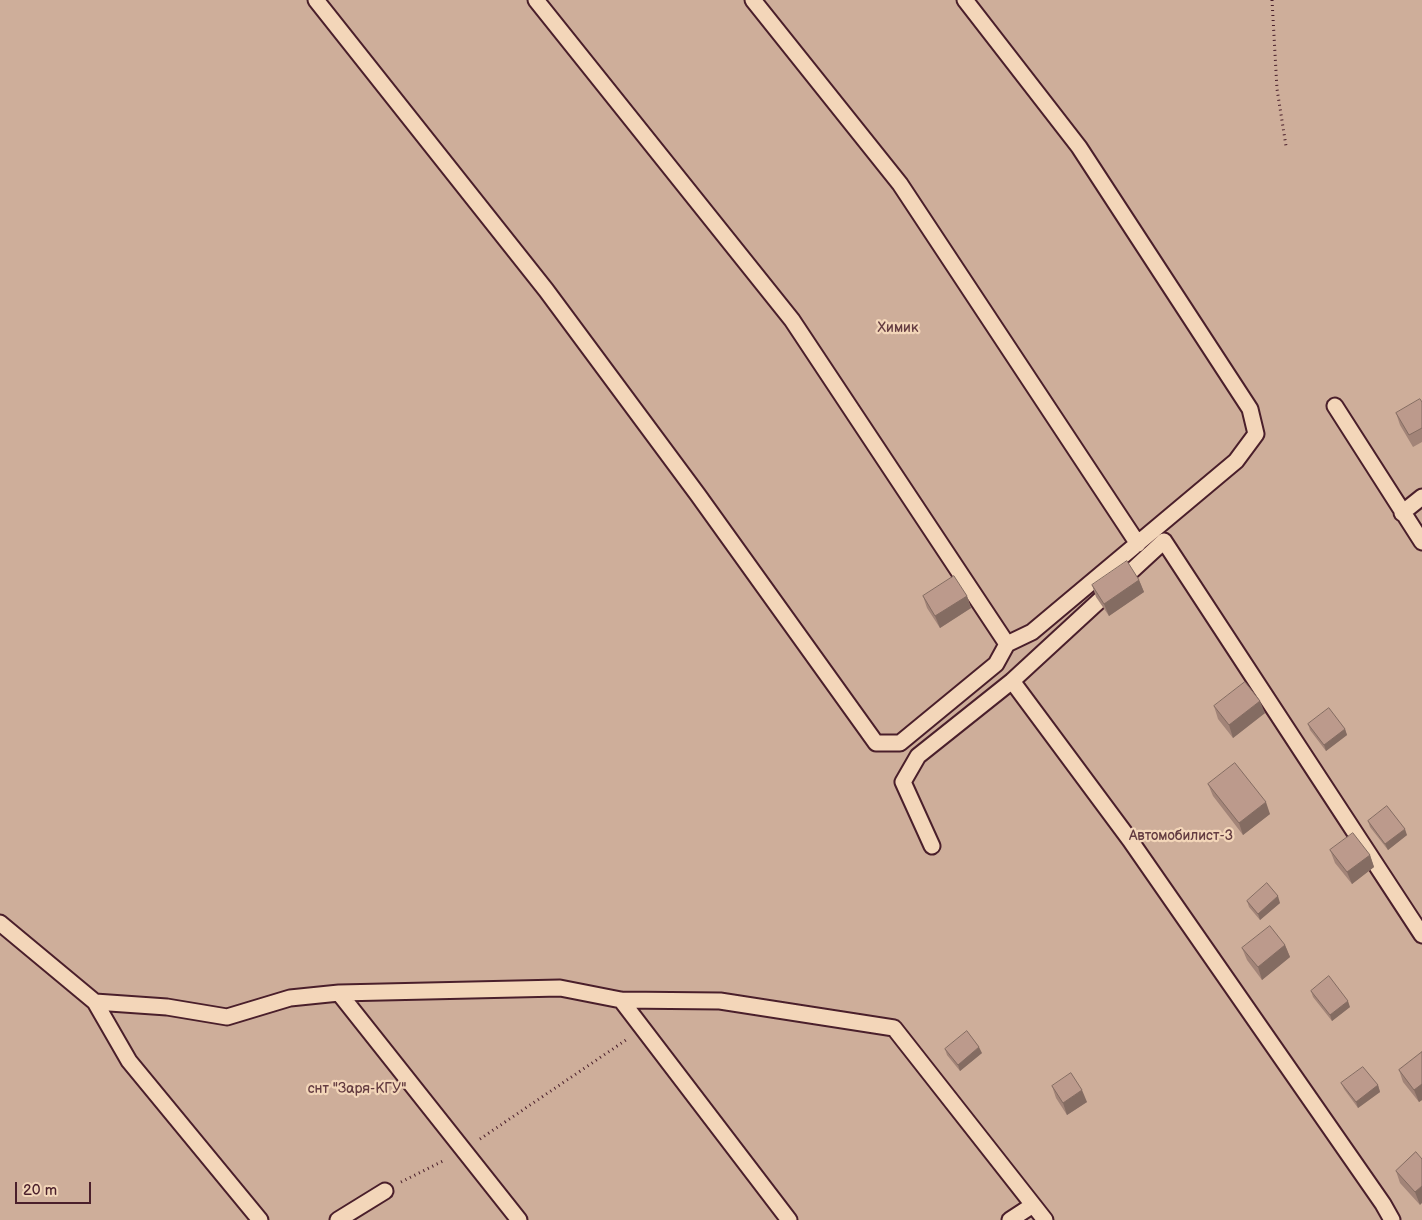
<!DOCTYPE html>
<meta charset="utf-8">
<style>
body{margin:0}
#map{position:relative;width:1422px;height:1220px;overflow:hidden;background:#e9cbb1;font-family:"Balsamiq Sans",sans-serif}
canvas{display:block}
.scale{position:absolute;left:15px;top:1182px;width:76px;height:22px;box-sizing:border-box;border:2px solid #4a1f2b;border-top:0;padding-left:6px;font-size:15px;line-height:18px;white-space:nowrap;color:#4a1f2b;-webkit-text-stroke:4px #f3d6b9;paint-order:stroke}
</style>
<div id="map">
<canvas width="1422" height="1220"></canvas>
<div class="scale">20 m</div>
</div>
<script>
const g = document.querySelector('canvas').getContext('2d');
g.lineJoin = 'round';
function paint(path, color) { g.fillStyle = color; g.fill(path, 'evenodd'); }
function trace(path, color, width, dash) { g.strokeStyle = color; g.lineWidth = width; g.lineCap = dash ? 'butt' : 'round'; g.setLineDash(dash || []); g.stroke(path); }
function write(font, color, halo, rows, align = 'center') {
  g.font = font + ' "Balsamiq Sans",sans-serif'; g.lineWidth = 4.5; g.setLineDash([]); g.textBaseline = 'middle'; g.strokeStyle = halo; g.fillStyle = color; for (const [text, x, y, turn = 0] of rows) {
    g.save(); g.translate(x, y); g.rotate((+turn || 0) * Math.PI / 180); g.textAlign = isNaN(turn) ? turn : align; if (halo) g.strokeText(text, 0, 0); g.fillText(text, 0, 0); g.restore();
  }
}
paint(new Path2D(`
 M 0,0 L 1422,0 L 1422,1220 L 0,1220 Z`), '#ceae9a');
const lane = new Path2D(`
 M 316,0 L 546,290 L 698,495 L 876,743 L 900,743 L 996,664 L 1007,644 L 1032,632 L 1236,461 L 1256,434 L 1250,409 L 1079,147 L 965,0
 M 536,0 L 792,320 L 1007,644
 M 753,0 L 900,184 L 1138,544
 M 1335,406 L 1422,542
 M 1402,513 L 1422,497
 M 1012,681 L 1130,840 L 1383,1204 L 1392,1220
 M 932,846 L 903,782 L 918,756 L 1012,681 L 1164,541 L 1422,935
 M 0,923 L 95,1002 L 167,1007 L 227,1017 L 290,998 L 339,993 L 560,988 L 621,1000 L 720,1001 L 894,1028 L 1045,1220
 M 339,993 L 519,1220
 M 621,1000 L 789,1220
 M 95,1002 L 129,1061 L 260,1220
 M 338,1220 L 385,1191
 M 1010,1220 L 1033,1205`);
trace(lane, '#4a1f2b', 19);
trace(new Path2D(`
 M 1272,0 L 1277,89 L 1286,146
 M 480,1139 L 626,1040
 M 401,1182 L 445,1160`), '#4a1f2b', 3, [1, 4]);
trace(lane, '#f3d6b9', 15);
paint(new Path2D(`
 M 1422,402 L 1422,442 L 1413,447 L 1400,425 L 1396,413 Z
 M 1139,580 L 1144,592 L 1109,616 L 1096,597 L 1092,585 Z
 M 923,596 L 967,596 L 971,608 L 940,628 L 927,608 Z
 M 1214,706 L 1265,713 L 1233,738 L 1218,719 Z
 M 1308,724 L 1345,729 L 1347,735 L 1326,751 L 1310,730 Z
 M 1208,784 L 1270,814 L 1243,835 L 1213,796 Z
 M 1368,821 L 1407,835 L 1388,850 L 1370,827 Z
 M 1330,850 L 1370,855 L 1374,867 L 1352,884 L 1335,863 Z
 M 1247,901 L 1280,903 L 1260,920 L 1249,907 Z
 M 1285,945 L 1290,957 L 1262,980 L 1247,960 L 1242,948 Z
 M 1311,991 L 1350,1007 L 1332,1021 L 1313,997 Z
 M 945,1049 L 982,1053 L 960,1071 L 947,1055 Z
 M 1422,1052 L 1422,1100 L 1419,1102 L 1403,1082 L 1399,1070 Z
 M 1341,1083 L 1378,1085 L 1380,1092 L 1358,1108 L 1344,1089 Z
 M 1052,1086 L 1087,1102 L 1067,1115 L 1056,1098 Z
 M 1416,1152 L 1420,1205 L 1400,1183 L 1396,1171 Z`), '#a28478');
paint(new Path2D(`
 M 1139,580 L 1144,592 L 1109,616 L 1104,604 Z
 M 967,596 L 971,608 L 940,628 L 935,616 Z
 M 1260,701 L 1265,713 L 1233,738 L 1229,725 Z
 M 1345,729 L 1347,735 L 1326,751 L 1324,745 Z
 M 1266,802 L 1270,814 L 1243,835 L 1239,823 Z
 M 1405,829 L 1407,835 L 1388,850 L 1385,844 Z
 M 1370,855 L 1374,867 L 1352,884 L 1347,872 Z
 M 1278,896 L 1280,903 L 1260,920 L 1258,914 Z
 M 1285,945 L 1290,957 L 1262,980 L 1258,967 Z
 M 1348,1001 L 1350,1007 L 1332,1021 L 1330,1015 Z
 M 979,1047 L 982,1053 L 960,1071 L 958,1065 Z
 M 1422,1084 L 1422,1100 L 1419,1102 L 1414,1090 Z
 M 1378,1085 L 1380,1092 L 1358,1108 L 1356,1102 Z
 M 1082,1090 L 1087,1102 L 1067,1115 L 1063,1103 Z
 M 1422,1186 L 1422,1203 L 1420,1205 L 1415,1192 Z`), '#846c62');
const building = new Path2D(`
 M 1420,399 L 1422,402 L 1422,428 L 1409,435 L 1396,413 Z
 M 1127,561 L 1139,580 L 1104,604 L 1092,585 Z
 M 954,576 L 967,596 L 935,616 L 923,596 Z
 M 1245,682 L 1260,701 L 1229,725 L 1214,706 Z
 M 1329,708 L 1345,729 L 1324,745 L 1308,724 Z
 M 1235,763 L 1266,802 L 1239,823 L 1208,784 Z
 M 1387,806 L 1405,829 L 1385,844 L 1368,821 Z
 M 1353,833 L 1370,855 L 1347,872 L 1330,850 Z
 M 1267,883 L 1278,896 L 1258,914 L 1247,901 Z
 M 1270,926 L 1285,945 L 1258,967 L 1242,948 Z
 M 1329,976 L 1348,1001 L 1330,1015 L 1311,991 Z
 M 967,1031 L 979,1047 L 958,1065 L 945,1049 Z
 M 1422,1052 L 1422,1084 L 1414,1090 L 1399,1070 Z
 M 1363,1067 L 1378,1085 L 1356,1102 L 1341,1083 Z
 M 1071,1073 L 1082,1090 L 1063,1103 L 1052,1086 Z
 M 1416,1152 L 1422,1159 L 1422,1186 L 1415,1192 L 1396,1171 Z`);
paint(building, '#bc9a8c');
trace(building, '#846c62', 1);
write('14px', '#643c41', '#f3d6b9', [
 ["Химик",898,328],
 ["Автомобилист-3",1181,836],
 ["снт \"Заря-КГУ\"",357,1089]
]);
</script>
